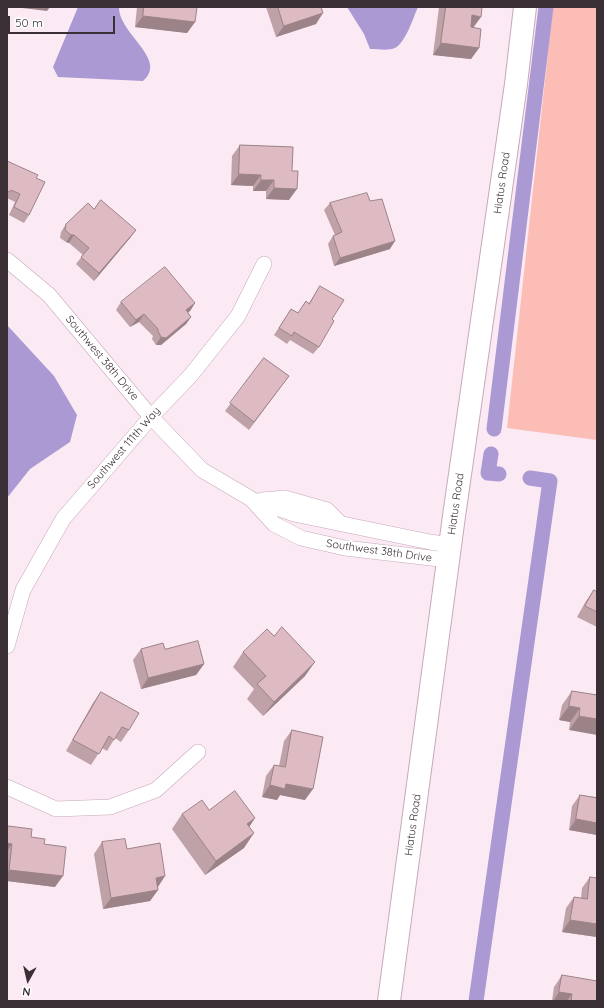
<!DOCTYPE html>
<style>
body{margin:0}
#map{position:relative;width:604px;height:1008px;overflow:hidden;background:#fbe9f4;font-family:Quicksand,sans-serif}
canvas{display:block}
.frame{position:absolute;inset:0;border:8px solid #3b2f36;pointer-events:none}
.north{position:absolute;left:8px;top:960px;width:40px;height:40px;-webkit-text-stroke:3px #fff;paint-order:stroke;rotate:188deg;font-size:11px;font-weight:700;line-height:16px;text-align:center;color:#3b2f36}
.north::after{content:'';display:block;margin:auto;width:14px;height:18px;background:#3b2f36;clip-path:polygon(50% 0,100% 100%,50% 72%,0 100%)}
.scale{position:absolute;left:8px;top:16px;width:107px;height:18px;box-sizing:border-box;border:2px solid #3b2f36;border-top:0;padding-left:5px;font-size:12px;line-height:14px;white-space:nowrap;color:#3b2f36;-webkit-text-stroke:3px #fff;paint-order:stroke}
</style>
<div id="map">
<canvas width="604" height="1008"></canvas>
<div class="frame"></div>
<div class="north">N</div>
<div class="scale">50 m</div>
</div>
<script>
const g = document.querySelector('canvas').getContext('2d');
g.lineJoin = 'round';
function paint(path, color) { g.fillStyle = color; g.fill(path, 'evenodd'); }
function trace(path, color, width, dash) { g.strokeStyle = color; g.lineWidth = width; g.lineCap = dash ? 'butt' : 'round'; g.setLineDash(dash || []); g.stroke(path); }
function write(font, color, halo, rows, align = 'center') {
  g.font = font + ' Quicksand,sans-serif'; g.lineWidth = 4; g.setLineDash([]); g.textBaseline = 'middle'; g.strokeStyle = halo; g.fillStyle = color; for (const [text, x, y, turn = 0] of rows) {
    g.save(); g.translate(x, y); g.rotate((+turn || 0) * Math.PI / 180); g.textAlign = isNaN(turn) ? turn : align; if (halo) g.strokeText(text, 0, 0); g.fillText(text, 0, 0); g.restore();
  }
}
paint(new Path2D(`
 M 553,7 L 597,7 L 597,440 L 507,428 Z`), '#fbbdb6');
paint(new Path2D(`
 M 78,7 L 119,7 C 118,30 158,54 149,73 C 148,76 145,79 143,81 L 58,77 L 53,67 Z
 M 347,7 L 418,7 C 413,18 406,42 395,48 C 388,51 378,49 370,49 L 364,34 Z
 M 7,325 L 54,376 L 77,415 L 70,442 L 30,469 L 7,498 Z`), '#ab99d4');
trace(new Path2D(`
 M 494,429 L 546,7
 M 491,454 L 488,473 L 499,474
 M 476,1001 L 550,481 L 530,478`), '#ab99d4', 15);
const street = new Path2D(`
 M 7,260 L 49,295 L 151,417 L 202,470 L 253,500 L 294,514 L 430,542 L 450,545
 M 262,500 L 285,498 L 327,510 L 341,524
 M 253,501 L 274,524 L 301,538 L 345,548 L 448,560
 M 7,646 L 23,590 L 63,519 L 151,417 L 191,375 L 238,316 L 264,264
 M 7,787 L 56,809 L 110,807 L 156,790 L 198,752`);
const secondary = new Path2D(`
 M 389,1001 L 454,516 L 516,84 L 525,7`);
trace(street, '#c6a9ba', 16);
trace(secondary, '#c6a9ba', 24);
trace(street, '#fff', 15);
trace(secondary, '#fff', 22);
paint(new Path2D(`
 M 137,7 L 197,7 L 195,22 L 187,33 L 135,27 Z
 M 266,7 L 321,7 L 316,24 L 276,37 Z
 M 439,7 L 482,7 L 473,28 L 479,48 L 471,59 L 433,55 Z
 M 240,145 L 293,147 L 289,200 L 266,199 L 266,191 L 253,191 L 253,186 L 231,185 L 232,156 Z
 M 7,161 L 36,178 L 29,215 L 24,223 L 9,215 L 15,202 L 7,198 Z
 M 330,203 L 390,249 L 334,266 L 328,244 L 333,236 L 335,235 L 324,210 Z
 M 94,209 L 136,230 L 130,238 L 94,281 L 76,264 L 83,255 L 69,243 L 66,242 L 60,238 L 61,232 L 66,224 Z
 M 320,286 L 332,319 L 319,347 L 313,354 L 290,340 L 287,344 L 274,335 L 291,309 L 298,313 L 306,301 L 309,303 Z
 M 121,302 L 195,303 L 190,311 L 188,312 L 191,317 L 186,324 L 161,345 L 156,345 L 152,339 L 153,336 L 139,322 L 130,327 L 116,310 Z
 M 264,358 L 289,376 L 249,430 L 225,411 Z
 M 594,590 L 597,592 L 597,627 L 577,617 L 586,601 Z
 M 141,649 L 165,649 L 204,664 L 196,675 L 141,689 L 133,660 Z
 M 243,652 L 305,676 L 263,716 L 247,699 L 254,689 L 233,667 Z
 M 572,691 L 597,695 L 569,730 L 570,722 L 559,720 L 562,705 Z
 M 101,692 L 129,730 L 121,742 L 115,738 L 107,751 L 102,748 L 91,765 L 66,751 L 93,703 Z
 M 292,730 L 305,800 L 280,795 L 277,800 L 262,797 L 266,776 L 274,765 L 279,766 L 284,741 Z
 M 597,788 L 597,835 L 569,830 L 572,806 L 580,795 L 596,797 Z
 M 209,810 L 255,818 L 249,827 L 244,848 L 205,875 L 172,829 L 182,814 Z
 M 8,826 L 31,837 L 44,844 L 55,887 L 7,881 L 7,828 Z
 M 102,842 L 127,849 L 165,876 L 158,887 L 158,890 L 150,901 L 103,909 L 94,854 Z
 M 590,877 L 597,878 L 597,937 L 562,932 L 566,908 L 574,897 L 581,898 L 582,888 Z
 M 562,975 L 597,1001 L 552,1001 L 554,987 Z`), '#bfa1a8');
paint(new Path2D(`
 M 14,7 L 50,7 L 47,11 Z
 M 323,13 L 316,24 L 276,37 L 284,26 Z
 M 472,15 L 481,17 L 473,28 L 465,27 Z
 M 143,16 L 195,22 L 187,33 L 135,27 Z
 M 441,43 L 479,48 L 471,59 L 433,55 Z
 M 239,174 L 261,175 L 253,186 L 231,185 Z
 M 261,180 L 274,180 L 266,191 L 253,191 Z
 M 274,188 L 297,189 L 289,200 L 266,199 Z
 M 136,230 L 130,238 L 94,281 L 99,273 Z
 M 71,235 L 74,235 L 69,243 L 66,242 Z
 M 395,241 L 390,249 L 334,266 L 340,258 Z
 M 195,303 L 190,311 L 181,318 L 186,310 Z
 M 144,314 L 139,322 L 130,327 L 136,320 Z
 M 191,317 L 186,324 L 161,345 L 156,345 L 161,337 Z
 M 315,662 L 305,676 L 263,716 L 274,702 Z
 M 204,664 L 196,675 L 141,689 L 148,678 Z
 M 569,706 L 580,708 L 570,722 L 559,720 Z
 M 579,716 L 597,719 L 597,735 L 569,730 Z
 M 286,784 L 313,789 L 305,800 L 280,795 L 277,800 L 262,797 L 270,785 Z
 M 255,818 L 245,833 L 247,824 Z
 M 576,819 L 597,823 L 597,835 L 569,830 Z
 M 254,833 L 244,848 L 205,875 L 216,861 Z
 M 7,843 L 12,844 L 7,851 Z
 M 9,870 L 63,876 L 55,887 L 7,881 L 7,873 Z
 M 165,876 L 157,888 L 156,878 Z
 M 158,890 L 150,901 L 103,909 L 111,898 Z
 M 570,920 L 597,924 L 597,937 L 562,932 Z
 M 559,992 L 572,994 L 567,1001 L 553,1001 Z`), '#9b8388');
const building = new Path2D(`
 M 144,7 L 197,7 L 195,22 L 143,16 Z
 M 278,7 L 321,7 L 323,13 L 284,26 Z
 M 446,7 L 482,7 L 481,17 L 472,15 L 471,27 L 481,29 L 479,48 L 441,43 Z
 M 240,145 L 293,147 L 292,171 L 298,171 L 297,189 L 274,188 L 274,180 L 261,180 L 261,175 L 239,174 Z
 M 7,161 L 38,175 L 36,178 L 45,182 L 29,215 L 14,207 L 20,194 L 11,190 L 9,192 L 7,191 Z
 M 367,193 L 370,201 L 382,199 L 395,241 L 340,258 L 333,236 L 342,232 L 330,203 Z
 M 101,200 L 136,230 L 99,273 L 81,257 L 89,248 L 74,235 L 71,235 L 65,230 L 66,224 L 88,203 L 94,209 Z
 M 165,267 L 195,303 L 186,310 L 191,317 L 166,338 L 161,337 L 158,331 L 158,329 L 144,314 L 136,320 L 121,302 Z
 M 320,286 L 344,300 L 332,319 L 334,321 L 319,347 L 294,332 L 292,336 L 279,328 L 291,309 L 298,313 L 306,301 L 309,304 Z
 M 264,358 L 289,376 L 254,422 L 230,403 Z
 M 594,590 L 597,592 L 597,612 L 585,606 Z
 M 282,627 L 315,662 L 274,702 L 257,684 L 266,676 L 243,652 L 267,629 L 274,636 Z
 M 198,641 L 204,664 L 148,678 L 141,649 L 163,643 L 165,649 Z
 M 572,691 L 597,695 L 597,719 L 579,716 L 580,708 L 569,706 Z
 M 101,692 L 139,713 L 129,730 L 122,727 L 114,740 L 109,736 L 99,754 L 73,740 Z
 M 292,730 L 323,737 L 313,789 L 286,784 L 285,789 L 270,785 L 274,765 L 285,767 Z
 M 235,791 L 255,818 L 247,824 L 254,833 L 216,861 L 182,814 L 202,800 L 209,810 Z
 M 580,795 L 597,798 L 597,823 L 576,819 Z
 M 8,826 L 32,829 L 31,837 L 45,839 L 44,844 L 66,847 L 63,876 L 9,870 L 12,844 L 7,843 Z
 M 125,839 L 127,849 L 160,843 L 165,876 L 156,878 L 158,890 L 111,898 L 102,842 Z
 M 590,877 L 597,878 L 597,924 L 570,920 L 574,897 L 587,899 Z
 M 562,975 L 597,981 L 597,1001 L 571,1001 L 572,994 L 559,992 Z`);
paint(building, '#debbc3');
trace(building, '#9b8388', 1);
write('11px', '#3b2f36', '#fff', [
 ["Hiatus Road",502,183,-82],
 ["Southwest 38th Drive",102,358,50],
 ["Southwest 111th Way",124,448,-49],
 ["Hiatus Road",456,504,-82],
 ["Southwest 38th Drive",379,551,8],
 ["Hiatus Road",413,825,-82]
]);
</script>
